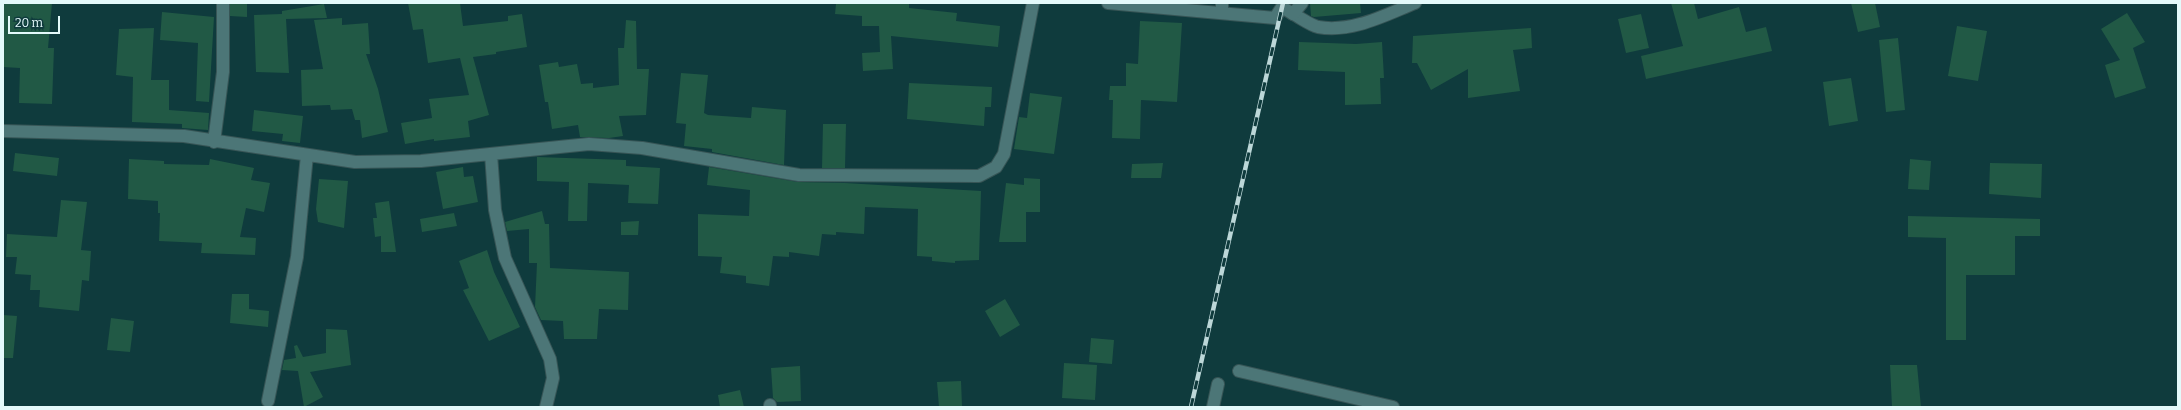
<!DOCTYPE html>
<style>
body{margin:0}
#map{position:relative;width:2181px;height:410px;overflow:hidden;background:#0f3b3d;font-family:Bitter,serif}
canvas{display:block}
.frame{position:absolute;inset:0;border:4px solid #e4fafb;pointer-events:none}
.scale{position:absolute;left:8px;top:16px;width:52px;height:18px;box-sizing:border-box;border:2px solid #e4fafb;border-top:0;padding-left:5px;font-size:12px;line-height:14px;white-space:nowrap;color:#e4fafb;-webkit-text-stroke:3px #0f3b3d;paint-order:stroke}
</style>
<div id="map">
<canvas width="2181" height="410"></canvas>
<div class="frame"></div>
<div class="scale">20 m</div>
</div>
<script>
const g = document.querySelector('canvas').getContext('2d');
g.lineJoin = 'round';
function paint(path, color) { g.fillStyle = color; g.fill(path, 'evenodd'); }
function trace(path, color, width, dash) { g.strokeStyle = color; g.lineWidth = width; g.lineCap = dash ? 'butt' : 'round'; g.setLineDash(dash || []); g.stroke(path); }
paint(new Path2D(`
 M 3,3 L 52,3 L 48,48 L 54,48 L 52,104 L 19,103 L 20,68 L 3,67 Z
 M 230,3 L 247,3 L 247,17 L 230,16 Z
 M 408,3 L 460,3 L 463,26 L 508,21 L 508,16 L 522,14 L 527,47 L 496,52 L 496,54 L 473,57 L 489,115 L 468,121 L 470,137 L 434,141 L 434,139 L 405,144 L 401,123 L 432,118 L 429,99 L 469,95 L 460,58 L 428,63 L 423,29 L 413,30 Z
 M 909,3 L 909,8 L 957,13 L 956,21 L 1000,26 L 998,47 L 891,36 L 893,69 L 863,71 L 862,53 L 880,52 L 879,26 L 862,26 L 862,16 L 835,14 L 836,4 Z
 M 1310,3 L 1360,3 L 1361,13 L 1314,17 L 1311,16 Z
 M 1671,3 L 1694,3 L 1698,19 L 1739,7 L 1746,32 L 1766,27 L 1772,51 L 1646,79 L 1641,56 L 1683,46 Z
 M 1851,3 L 1875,3 L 1880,27 L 1858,32 Z
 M 324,4 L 327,18 L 286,19 L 289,73 L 256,72 L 254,15 L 282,14 L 282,11 Z
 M 162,12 L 214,17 L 209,102 L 196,101 L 198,43 L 160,40 Z
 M 2127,13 L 2145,42 L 2133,48 L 2146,88 L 2115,98 L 2105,65 L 2120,60 L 2101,29 Z
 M 1641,14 L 1649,48 L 1626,53 L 1618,19 Z
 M 342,18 L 342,25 L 368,23 L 370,54 L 366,54 L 378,89 L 388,132 L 362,138 L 360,120 L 355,120 L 352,109 L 331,110 L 330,105 L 302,106 L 301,70 L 323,69 L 314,20 Z
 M 626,20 L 636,21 L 637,69 L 649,69 L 646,115 L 619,116 L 623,136 L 609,138 L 580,137 L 578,125 L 552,129 L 548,102 L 545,102 L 539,65 L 558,62 L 559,67 L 577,64 L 581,84 L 593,83 L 593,88 L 619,85 L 618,48 L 624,48 Z
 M 1140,21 L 1182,23 L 1177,102 L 1141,100 L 1140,139 L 1112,138 L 1113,100 L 1109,100 L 1110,86 L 1126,86 L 1126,63 L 1138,64 Z
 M 1957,26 L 1987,31 L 1978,81 L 1948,76 Z
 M 154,28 L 151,80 L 169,80 L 169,110 L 209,113 L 208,130 L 182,128 L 182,124 L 132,122 L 133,77 L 116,75 L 119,29 Z
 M 1531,28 L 1532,48 L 1513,50 L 1520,91 L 1468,98 L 1468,69 L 1431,90 L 1417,63 L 1412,63 L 1413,36 Z
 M 1898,38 L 1905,110 L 1886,112 L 1879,40 Z
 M 1299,42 L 1356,44 L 1382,42 L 1384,78 L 1380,78 L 1381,104 L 1345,105 L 1345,72 L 1298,70 Z
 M 681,73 L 708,75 L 704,113 L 708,115 L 751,118 L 752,107 L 786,110 L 784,165 L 712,152 L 712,149 L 684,146 L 686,124 L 676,123 Z
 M 1851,78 L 1858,121 L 1829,126 L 1823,82 Z
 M 909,83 L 992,87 L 991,107 L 985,107 L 984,126 L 907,119 Z
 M 1030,93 L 1062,97 L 1054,154 L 1014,149 L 1019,117 L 1027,118 Z
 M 254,110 L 303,116 L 300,143 L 282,141 L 283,134 L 252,131 Z
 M 823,124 L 846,124 L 845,168 L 822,168 Z
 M 15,153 L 59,158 L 57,176 L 13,171 Z
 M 537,157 L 626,160 L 626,166 L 660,168 L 658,204 L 628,203 L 629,185 L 588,183 L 587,221 L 568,221 L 569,182 L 537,181 Z
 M 129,159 L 164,161 L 164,164 L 209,165 L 210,159 L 254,168 L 251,180 L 270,183 L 264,212 L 246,208 L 240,237 L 256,238 L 255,255 L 201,253 L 202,243 L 159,241 L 160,213 L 158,213 L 158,201 L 128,199 Z
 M 1910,159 L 1931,161 L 1929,190 L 1908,189 Z
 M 1163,163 L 1161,178 L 1131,178 L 1132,164 Z
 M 1990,163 L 2042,164 L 2041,198 L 1989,194 Z
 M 463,167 L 464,177 L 473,176 L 478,202 L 443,209 L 436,172 Z
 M 709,167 L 798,182 L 845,183 L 981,191 L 979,260 L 955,261 L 955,263 L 932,261 L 932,257 L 917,256 L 918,209 L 865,207 L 864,234 L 836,232 L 836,235 L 822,234 L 819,256 L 789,252 L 789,257 L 773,256 L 769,286 L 746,283 L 746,276 L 720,273 L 722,257 L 698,256 L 698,214 L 749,216 L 750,190 L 707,185 Z
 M 1024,178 L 1040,179 L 1040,212 L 1026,212 L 1026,242 L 999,242 L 1006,183 L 1024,185 Z
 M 319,179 L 348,181 L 344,228 L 318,222 L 316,209 Z
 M 61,200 L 87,202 L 81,250 L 91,251 L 89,281 L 82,280 L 79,311 L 39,307 L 40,290 L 30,290 L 31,275 L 15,274 L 17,257 L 6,257 L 7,234 L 57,237 Z
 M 389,201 L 396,252 L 381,252 L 381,236 L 375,237 L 373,218 L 377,218 L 375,203 Z
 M 542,211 L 545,224 L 549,224 L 550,268 L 629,272 L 628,310 L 599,309 L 597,339 L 564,339 L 563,321 L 541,320 L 535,307 L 537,263 L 529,263 L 529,229 L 507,231 L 505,222 Z
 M 454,213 L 457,226 L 422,232 L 420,219 Z
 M 1908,216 L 2040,219 L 2040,236 L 2015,236 L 2015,275 L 1966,275 L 1966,340 L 1946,340 L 1946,238 L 1908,237 Z
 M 639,221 L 638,235 L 621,235 L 621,222 Z
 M 487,250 L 494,272 L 520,327 L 489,341 L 463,290 L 469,288 L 459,261 Z
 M 232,294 L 249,294 L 249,309 L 269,311 L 268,327 L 230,323 Z
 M 1005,299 L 1020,325 L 1000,337 L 985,311 Z
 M 3,315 L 17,316 L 13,358 L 3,358 Z
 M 111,318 L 134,321 L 130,352 L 107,350 Z
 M 326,329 L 347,330 L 351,365 L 310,372 L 323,397 L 304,407 L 298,371 L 282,370 L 284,360 L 296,358 L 294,346 L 297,345 L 303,357 L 326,353 Z
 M 1091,338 L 1114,340 L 1112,364 L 1089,362 Z
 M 1064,363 L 1097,365 L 1095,400 L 1062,398 Z
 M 1890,365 L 1917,365 L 1921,407 L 1892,407 Z
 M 800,366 L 801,401 L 777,402 L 773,398 L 771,368 Z
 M 961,381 L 962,406 L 939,407 L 937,382 Z
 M 740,390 L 744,407 L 720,407 L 718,395 Z`), '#215945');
const street = new Path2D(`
 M 1222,13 L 1222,3
 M 1293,14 C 1301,18 1310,25 1318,27 C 1352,33 1385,15 1415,3
 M 3,131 L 184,136 L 355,162 L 421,161 L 589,144 L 642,148 L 799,175 L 979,176 L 996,167 L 1004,154 L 1033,3
 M 214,142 L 223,72 L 223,3
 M 491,154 L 495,210 L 505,258 L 550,359 L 553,378 L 546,407
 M 1239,371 L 1393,407
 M 268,401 L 297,257 L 307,155
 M 770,407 L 770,405
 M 1213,407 L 1218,384`);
const secondary = new Path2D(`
 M 1108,3 L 1275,18 L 1282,7 L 1293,14 L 1302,3`);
trace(street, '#375556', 14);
trace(secondary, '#375556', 14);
trace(street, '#4c7677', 12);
trace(secondary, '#4c7677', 12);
const rail = new Path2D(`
 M 1191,407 L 1283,3`);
trace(rail, '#bcd7d8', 4.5);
trace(rail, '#0f3b3d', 3, [9]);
</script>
